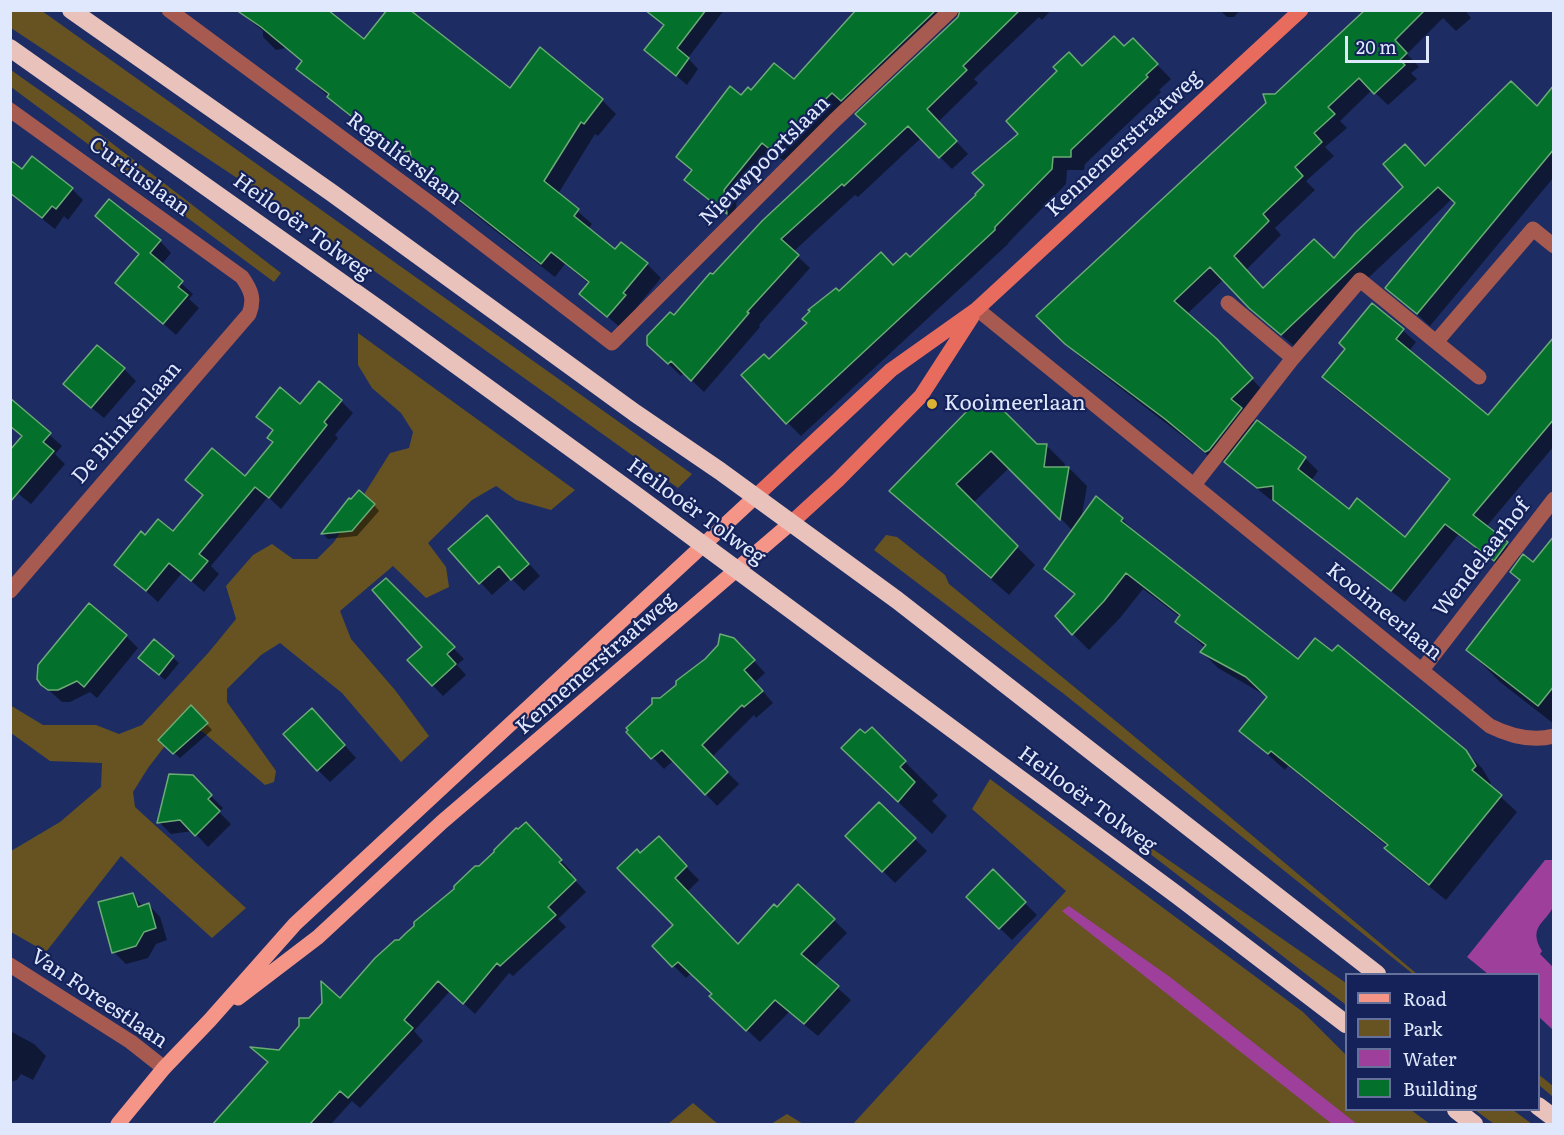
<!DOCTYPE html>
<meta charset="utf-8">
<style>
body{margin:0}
#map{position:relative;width:1564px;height:1135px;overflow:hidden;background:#1d2d64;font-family:Literata,serif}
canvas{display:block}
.frame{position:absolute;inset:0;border:12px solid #e0e8fd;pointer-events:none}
.legend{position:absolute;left:1345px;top:973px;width:195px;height:138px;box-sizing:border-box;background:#142259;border:2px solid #66719b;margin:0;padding:8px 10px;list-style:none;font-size:18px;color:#e0e8fd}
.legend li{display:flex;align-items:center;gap:12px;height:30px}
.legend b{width:30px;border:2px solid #66719b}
.scale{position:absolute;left:1345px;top:36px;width:84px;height:27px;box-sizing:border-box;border:3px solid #e0e8fd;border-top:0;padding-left:8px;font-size:18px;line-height:21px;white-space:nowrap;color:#e0e8fd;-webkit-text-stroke:4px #142259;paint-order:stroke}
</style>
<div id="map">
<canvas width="1564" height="1135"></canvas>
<div class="frame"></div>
<ul class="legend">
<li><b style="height:8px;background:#f49588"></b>Road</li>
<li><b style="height:16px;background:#665321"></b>Park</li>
<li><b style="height:16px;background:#9d3f9b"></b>Water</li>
<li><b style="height:16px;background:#03702c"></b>Building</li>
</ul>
<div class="scale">20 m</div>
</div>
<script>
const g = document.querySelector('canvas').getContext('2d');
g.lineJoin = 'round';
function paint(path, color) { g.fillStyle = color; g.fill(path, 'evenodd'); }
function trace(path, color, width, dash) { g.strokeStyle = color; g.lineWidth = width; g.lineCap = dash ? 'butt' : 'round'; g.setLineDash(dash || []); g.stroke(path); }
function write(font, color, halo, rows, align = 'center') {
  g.font = font + ' Literata,serif'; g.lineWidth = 4.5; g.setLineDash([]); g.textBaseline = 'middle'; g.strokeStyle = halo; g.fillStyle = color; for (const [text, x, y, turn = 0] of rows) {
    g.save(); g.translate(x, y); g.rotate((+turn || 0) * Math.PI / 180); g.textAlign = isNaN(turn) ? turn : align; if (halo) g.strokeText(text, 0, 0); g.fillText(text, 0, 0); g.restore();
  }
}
paint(new Path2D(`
 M 10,11 L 42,11 L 692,474 L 678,488 L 338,245 L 11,28 Z
 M 11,70 L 83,121 L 281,273 L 274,282 L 11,87 Z
 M 358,333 L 575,490 L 551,510 L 516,500 L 496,486 L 472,500 L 428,543 L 446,567 L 449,587 L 426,598 L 393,566 L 340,611 L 351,639 L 395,690 L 429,736 L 401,762 L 342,693 L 280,643 L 261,655 L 227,689 L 227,702 L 276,771 L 274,782 L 265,785 L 203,732 L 188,726 L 174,734 L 148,768 L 133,792 L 135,807 L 246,908 L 212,938 L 121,856 L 46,952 L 11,932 L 11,851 L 60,822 L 101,787 L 102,763 L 50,761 L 11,733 L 10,705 L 43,725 L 96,725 L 119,734 L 142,725 L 209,652 L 236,619 L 226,586 L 253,555 L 272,544 L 293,559 L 317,559 L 334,542 L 390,453 L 409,448 L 413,432 L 401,413 L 372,388 L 358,365 Z
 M 886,535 L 897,537 L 945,575 L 949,584 L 1123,727 L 1417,974 L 1413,974 L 1064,694 L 874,550 Z
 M 990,779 L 1303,1012 L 1346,1055 L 1346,1110 L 1411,1110 L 1430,1124 L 853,1124 L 1066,891 L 972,809 Z
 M 1144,843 L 1346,983 L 1346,1005 L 1140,846 Z
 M 1538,1074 L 1553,1086 L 1553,1097 L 1539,1085 Z
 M 693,1103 L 718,1124 L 668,1124 Z
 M 1475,1110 L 1513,1110 L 1532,1124 L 1494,1124 Z
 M 787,1114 L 803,1124 L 771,1124 Z`), '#665321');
paint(new Path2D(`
 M 1545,860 L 1553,860 C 1554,874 1557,891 1554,904 C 1549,922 1526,925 1542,951 L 1540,954 L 1553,967 L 1553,1030 L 1539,1017 L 1538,974 L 1488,974 L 1467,957 Z
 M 1069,906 L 1170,977 L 1357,1124 L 1332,1124 L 1062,911 Z`), '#9d3f9b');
paint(new Path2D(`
 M 237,10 L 365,41 L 510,90 L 602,100 L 616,114 L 598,136 L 595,134 L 558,194 L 592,224 L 588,229 L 615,251 L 647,264 L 661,278 L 636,308 L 638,310 L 622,329 L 581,294 L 589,284 L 565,264 L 555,277 L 493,229 L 428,177 L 416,166 L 413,166 L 343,110 L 298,69 L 303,62 L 286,48 L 276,50 L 263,37 L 263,31 Z
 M 657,10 L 724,10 L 688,58 L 698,69 L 687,85 L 646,50 L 665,26 L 654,15 Z
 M 855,10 L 1051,10 L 1042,20 L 1039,17 L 974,79 L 978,83 L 938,122 L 968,154 L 952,169 L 921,138 L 858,197 L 855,195 L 793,252 L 810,268 L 759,325 L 760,327 L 704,392 L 684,373 L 681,376 L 661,357 L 674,317 L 867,124 L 959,18 L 960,14 L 957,15 L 854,112 L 786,162 L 775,154 L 736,203 L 738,224 L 686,180 L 693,171 L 678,157 L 741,97 L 751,92 L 794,81 L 849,21 L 847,19 Z
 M 1220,10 L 1240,10 L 1234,17 L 1227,17 Z
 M 1366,10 L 1465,10 L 1471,18 L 1456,31 L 1443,18 L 1407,54 L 1419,67 L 1411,73 L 1417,79 L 1388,105 L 1372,90 L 1340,121 L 1347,128 L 1325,147 L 1334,156 L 1306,181 L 1315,190 L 1275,228 L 1281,235 L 1246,270 L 1264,289 L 1334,261 L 1425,167 L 1537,108 L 1554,107 L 1554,177 L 1430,326 L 1387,288 L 1456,203 L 1452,199 L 1295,347 L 1264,321 L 1224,279 L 1187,314 L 1229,354 L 1264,392 L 1244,412 L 1256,424 L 1258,422 L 1305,458 L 1318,471 L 1311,481 L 1349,511 L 1405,539 L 1450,480 L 1336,390 L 1324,377 L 1347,349 L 1373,305 L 1416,342 L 1409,351 L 1488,417 L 1554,338 L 1554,446 L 1486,527 L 1520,556 L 1507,572 L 1458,535 L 1405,602 L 1288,512 L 1274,499 L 1271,500 L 1239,474 L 1224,460 L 1219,464 L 1080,357 L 1038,316 Z
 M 1133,40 L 1171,79 L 1159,90 L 1161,92 L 1085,164 L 1084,170 L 1067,170 L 1066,184 L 1009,242 L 1008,244 L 801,436 L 787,422 L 769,360 L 839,293 L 910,259 L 978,195 L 1021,134 L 1083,68 L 1124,48 Z
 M 10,162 L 22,171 L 72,189 L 83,200 L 68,220 L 64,216 L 55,229 L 10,194 Z
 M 160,241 L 171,253 L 161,265 L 193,294 L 189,299 L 199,308 L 176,335 L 117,283 Z
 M 124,369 L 136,381 L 104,418 L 77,396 Z
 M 341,401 L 353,413 L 335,435 L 338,438 L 281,509 L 268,497 L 211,566 L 219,574 L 204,592 L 182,573 L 158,602 L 116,564 L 145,537 L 173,533 L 245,478 L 274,443 L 274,432 L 258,416 L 301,406 Z
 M 18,407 L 62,446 L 55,454 L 65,464 L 31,504 L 10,487 L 23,437 Z
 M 978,412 L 1037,446 L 1047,446 L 1065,464 L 1064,468 L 1069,468 L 1087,486 L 1081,520 L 1122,519 L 1138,535 L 1298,661 L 1465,751 L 1482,768 L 1491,783 L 1489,786 L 1517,812 L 1446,900 L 1402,865 L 1386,849 L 1388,847 L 1288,766 L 1285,770 L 1241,731 L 1268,697 L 1218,668 L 1202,652 L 1205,648 L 1177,622 L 1180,617 L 1143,589 L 1120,618 L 1089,650 L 1073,634 L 1076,596 L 1046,569 L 1073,531 L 1010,467 L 973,503 L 1035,565 L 1009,595 L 909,508 L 891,491 Z
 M 349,500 L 374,505 L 379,511 L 357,536 L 328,539 L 323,534 Z
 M 487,517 L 540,576 L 524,591 L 511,578 L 492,595 L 450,549 Z
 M 1554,539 L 1554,724 L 1500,682 L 1468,650 L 1521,581 L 1512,572 L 1534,564 Z
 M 386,580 L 464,659 L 457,665 L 466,675 L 443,696 L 409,661 L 424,648 Z
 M 126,636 L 138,648 L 97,698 L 90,692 L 70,702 L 62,702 L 42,684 Z
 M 154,641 L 179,663 L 165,680 L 145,663 Z
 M 745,651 L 765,673 L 755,682 L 773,703 L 756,718 L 754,715 L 712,757 L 739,784 L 717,806 L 674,760 L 664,769 L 628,732 L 661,699 Z
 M 191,707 L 212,730 L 180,758 L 160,740 Z
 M 324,722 L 356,758 L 330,782 L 318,770 Z
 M 872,729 L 938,795 L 932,801 L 947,816 L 932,834 L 876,781 L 865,736 Z
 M 192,777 L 223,808 L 219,812 L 231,824 L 208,847 L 193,831 L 171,834 L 159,822 Z
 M 879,804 L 927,851 L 895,883 L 848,836 Z
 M 526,824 L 572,872 L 569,874 L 586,892 L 558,919 L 566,927 L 513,976 L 509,973 L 475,1014 L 450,991 L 414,1031 L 423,1041 L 360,1108 L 352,1101 L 331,1124 L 217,1124 L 280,1051 L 310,1020 L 340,1000 L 400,941 Z
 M 658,838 L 699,880 L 687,892 L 738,946 L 834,920 L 847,933 L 814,967 L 851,1000 L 818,1036 L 789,1012 L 760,1042 L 724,1009 L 714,994 L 691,973 L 686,978 L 654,946 L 676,925 L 640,855 Z
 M 993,872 L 1037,915 L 1012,940 L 968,897 Z
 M 132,895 L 144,907 L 149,905 L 160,917 L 167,940 L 156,944 L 148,958 L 126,964 L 114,952 Z
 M 10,1031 L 34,1044 L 46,1056 L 33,1080 L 21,1074 L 17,1080 L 10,1082 Z`), '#0007');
const building = new Path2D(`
 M 236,10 L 328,10 L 364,39 L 387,10 L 410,10 L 510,88 L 540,47 L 603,99 L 584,124 L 581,122 L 544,181 L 579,209 L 574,216 L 615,249 L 621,242 L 648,263 L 623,293 L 626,295 L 607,317 L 579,294 L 589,282 L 551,252 L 541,264 L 412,163 L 410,151 L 398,153 L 327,97 L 329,94 L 296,69 L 302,61 L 261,27 Z
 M 645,10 L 706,10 L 677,48 L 689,58 L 676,76 L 644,50 L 664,25 Z
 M 856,10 L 936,10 L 841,101 L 832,93 L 772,151 L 762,143 L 724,190 L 727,214 L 684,180 L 692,170 L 676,157 L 730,86 L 741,95 L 748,87 L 751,90 L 774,63 L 794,79 Z
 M 960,10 L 1020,10 L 963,66 L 967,70 L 927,109 L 957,141 L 939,158 L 908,126 L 844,186 L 842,184 L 781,239 L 799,255 L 747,312 L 749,313 L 691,381 L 671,361 L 668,364 L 647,345 L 647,336 L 670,312 L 674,315 L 710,273 L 713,274 L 762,221 L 866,124 L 855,114 L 958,17 Z
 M 1365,10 L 1425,10 L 1395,40 L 1407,53 L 1400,60 L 1405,65 L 1374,94 L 1359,78 L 1328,107 L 1335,114 L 1314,133 L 1322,142 L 1295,167 L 1303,176 L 1263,214 L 1269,221 L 1234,256 L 1263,288 L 1314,239 L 1334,258 L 1355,233 L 1403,187 L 1383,164 L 1405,144 L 1425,166 L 1511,81 L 1537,106 L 1554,85 L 1554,149 L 1417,314 L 1385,288 L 1455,203 L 1438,187 L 1281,335 L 1249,308 L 1210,267 L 1174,301 L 1217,339 L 1253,378 L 1231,399 L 1242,408 L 1209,450 L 1205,452 L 1165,419 L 1065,344 L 1036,316 L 1266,103 L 1263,94 L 1275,94 Z
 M 1114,36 L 1124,46 L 1133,38 L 1158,64 L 1146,75 L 1148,77 L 1071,150 L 1071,157 L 1053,157 L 1052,169 L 995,227 L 995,230 L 786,424 L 741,375 L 764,354 L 769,359 L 807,323 L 802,319 L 810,311 L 808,310 L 836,288 L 839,291 L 881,252 L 893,265 L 906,253 L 910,257 L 976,195 L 975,194 L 984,185 L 972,173 L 1018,134 L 1006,121 L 1057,71 L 1053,67 L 1069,52 L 1082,66 Z
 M 32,156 L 73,188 L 56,209 L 52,206 L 42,218 L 10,193 L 10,160 L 22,169 Z
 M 109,199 L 161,240 L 150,253 L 183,281 L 178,287 L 188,295 L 163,324 L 115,283 L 139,254 L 95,216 Z
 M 1372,303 L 1404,329 L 1396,339 L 1488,415 L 1554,337 L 1554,419 L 1473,515 L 1508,542 L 1494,561 L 1445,524 L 1391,591 L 1273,500 L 1273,486 L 1257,488 L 1224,462 L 1257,420 L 1306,457 L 1298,469 L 1349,509 L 1357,498 L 1405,537 L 1450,479 L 1322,377 L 1345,349 L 1339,343 Z
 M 97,345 L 125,368 L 91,408 L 63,384 Z
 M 319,381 L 342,400 L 324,422 L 327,425 L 269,498 L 255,487 L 199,554 L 208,561 L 191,581 L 169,563 L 146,591 L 114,565 L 141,531 L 145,535 L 158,519 L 173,531 L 203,495 L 185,480 L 212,448 L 245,476 L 273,442 L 267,438 L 273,430 L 256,417 L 280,387 L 300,404 Z
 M 10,398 L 51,433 L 43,442 L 54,451 L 10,502 L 10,450 L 22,436 L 10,426 Z
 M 989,400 L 996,408 L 998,407 L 1002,409 L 1037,444 L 1047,444 L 1044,467 L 1069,467 L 1060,520 L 991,451 L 956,484 L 1018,546 L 991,578 L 889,491 L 973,405 L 978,410 Z
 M 359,490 L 375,504 L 352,531 L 321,534 L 349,498 L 351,499 Z
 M 1096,496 L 1123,518 L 1121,521 L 1298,659 L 1315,638 L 1332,651 L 1338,645 L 1466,750 L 1476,766 L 1472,770 L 1502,795 L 1429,885 L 1384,848 L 1388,845 L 1271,751 L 1268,754 L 1239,731 L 1267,697 L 1246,677 L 1200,652 L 1206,645 L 1175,622 L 1180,615 L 1126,573 L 1104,601 L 1072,635 L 1055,616 L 1075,594 L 1044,569 Z
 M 487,515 L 529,564 L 511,580 L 499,566 L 479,584 L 448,549 Z
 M 1554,536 L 1554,686 L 1538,706 L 1466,650 L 1520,580 L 1510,572 L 1523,554 L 1533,562 Z
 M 386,578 L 455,647 L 447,654 L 456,664 L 432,686 L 407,660 L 422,647 L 372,590 Z
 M 89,603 L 127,635 L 84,687 L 77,681 L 58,690 L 48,690 L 41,685 L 37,679 L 38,665 Z
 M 720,634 L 734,638 L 755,660 L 744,670 L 763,691 L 744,707 L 742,705 L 702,745 L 728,772 L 705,795 L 662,750 L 651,759 L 626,732 L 628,730 L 626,728 L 652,704 L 652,698 L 660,698 L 676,685 L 676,681 L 705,659 L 718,645 Z
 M 154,639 L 174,656 L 159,675 L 138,658 Z
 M 191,705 L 208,723 L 173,754 L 158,740 Z
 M 312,708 L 345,745 L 317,771 L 283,734 Z
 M 872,727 L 906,761 L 900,767 L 915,782 L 898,802 L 841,748 L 860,729 L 865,733 Z
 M 169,774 L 193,775 L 212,795 L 208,799 L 220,811 L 195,836 L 180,820 L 157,823 Z
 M 879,802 L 916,838 L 882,872 L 845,836 Z
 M 526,822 L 562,860 L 559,862 L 576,880 L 548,907 L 556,915 L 500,966 L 497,963 L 463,1004 L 438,981 L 404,1020 L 413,1028 L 348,1098 L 340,1091 L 309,1125 L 212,1125 L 268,1062 L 250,1047 L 279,1050 L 299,1026 L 299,1018 L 309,1018 L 322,1003 L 321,981 L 340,998 L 375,958 L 395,940 L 399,940 L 406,933 L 414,926 L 414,922 L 454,889 L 454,886 L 475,866 L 479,866 L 494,852 L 494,850 L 516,828 L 518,829 Z
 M 659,836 L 687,866 L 675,878 L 738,944 L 774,904 L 777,907 L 798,884 L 835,919 L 801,954 L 839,986 L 804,1024 L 775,1000 L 746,1031 L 709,996 L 712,994 L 678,962 L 672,967 L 652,946 L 673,925 L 617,868 L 637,849 L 640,853 Z
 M 993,869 L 1026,902 L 999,929 L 966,897 Z
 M 133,893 L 138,907 L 149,903 L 156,928 L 144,932 L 136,946 L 112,953 L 98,902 Z`);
paint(building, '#03702c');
trace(building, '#6caa76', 1.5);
trace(new Path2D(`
 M 169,10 L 431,204 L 612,343 L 834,121 L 951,10
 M 10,110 L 242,277 C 251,290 255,299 249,314 L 10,591
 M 1228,303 L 1293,358
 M 977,309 L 1490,726 C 1510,736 1531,742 1554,736
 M 1479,377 L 1436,342 L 1533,229 L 1554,246
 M 1194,485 L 1293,358 L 1360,280 L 1436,342
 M 1422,670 L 1554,499
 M 10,965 L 131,1042 L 164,1068`), '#a75a50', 15);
trace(new Path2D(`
 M 755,497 L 891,370 L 977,309 L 1301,10
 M 791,523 L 838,480 L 921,396 L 972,317`), '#e76c5e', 15);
trace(new Path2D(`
 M 238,998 L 318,937 L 442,822 L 791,523
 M 118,1124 L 164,1068 L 210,1020 L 295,924 L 755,497`), '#f49588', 15);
trace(new Path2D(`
 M 71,10 L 332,193 L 635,413 L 720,471 L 897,600 L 1377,974
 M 10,48 L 383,312 L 637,496 L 1177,895 L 1346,1024
 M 1538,1106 L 1554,1118
 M 1456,1110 L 1474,1124`), '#e9c2bc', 18);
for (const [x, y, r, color] of [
 [932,404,6,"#ddb133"]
]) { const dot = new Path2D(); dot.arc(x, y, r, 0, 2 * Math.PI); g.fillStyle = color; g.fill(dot); trace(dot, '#142259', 2); }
write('21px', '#e0e8fd', '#142259', [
 ["Kennemerstraatweg",1124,144,-43],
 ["Regulierslaan",404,159,37],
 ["Nieuwpoortslaan",765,161,-45],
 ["Curtiuslaan",139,177,36],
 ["Heilooër Tolweg",302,227,36],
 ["De Blinkenlaan",127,423,-49],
 ["Heilooër Tolweg",696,512,36],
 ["Wendelaarhof",1482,558,-52],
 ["Kooimeerlaan",1384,612,39],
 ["Kennemerstraatweg",596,664,-41],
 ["Heilooër Tolweg",1087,800,36],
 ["Van Foreestlaan",99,999,34]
]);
write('21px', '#e0e8fd', '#142259', [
 ["Kooimeerlaan",944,404]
], 'left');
</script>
